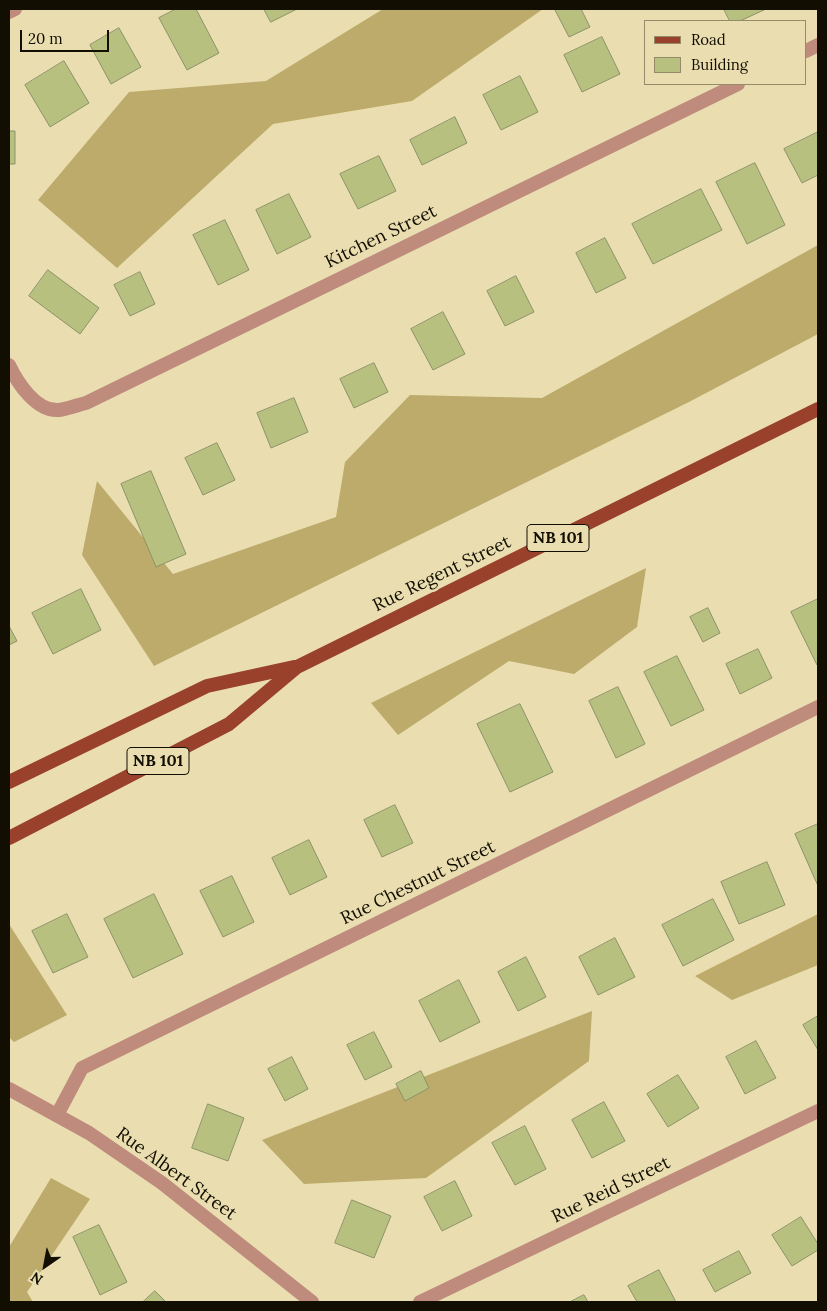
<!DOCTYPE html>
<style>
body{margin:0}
#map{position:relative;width:827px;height:1311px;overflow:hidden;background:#eadeb1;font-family:Lora,serif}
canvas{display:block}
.frame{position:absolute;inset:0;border:10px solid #120e01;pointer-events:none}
.legend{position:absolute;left:644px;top:20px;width:162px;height:65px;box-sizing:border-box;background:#eadeb1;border:1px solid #948b6b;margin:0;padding:6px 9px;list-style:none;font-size:15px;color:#120e01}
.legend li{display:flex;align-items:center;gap:10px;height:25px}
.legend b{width:25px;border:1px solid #948b6b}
.north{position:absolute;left:20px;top:1241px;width:50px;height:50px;-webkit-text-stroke:4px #eadeb1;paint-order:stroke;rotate:213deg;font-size:14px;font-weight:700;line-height:20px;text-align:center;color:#120e01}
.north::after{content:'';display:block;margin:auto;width:18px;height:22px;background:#120e01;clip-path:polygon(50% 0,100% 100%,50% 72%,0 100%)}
.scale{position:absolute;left:20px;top:30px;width:89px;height:22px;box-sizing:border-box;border:2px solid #120e01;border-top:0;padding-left:6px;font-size:15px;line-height:18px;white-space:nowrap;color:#120e01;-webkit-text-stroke:4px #eadeb1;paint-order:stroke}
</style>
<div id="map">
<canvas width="827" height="1311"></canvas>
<div class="frame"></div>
<ul class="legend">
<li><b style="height:6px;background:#99412b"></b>Road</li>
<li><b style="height:14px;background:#b7c07f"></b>Building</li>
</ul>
<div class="north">N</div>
<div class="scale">20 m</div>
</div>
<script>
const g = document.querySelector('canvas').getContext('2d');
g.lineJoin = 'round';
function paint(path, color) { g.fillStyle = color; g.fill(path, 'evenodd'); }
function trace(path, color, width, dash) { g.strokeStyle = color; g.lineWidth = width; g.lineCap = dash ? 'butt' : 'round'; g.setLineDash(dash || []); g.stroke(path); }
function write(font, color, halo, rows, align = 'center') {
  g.font = font + ' Lora,serif'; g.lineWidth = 5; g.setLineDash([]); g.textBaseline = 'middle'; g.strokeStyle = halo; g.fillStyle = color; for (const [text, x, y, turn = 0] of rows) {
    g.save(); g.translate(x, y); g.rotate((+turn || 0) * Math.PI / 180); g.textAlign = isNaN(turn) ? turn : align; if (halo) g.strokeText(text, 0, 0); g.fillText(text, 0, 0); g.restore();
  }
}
paint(new Path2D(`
 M 383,9 L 543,9 L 412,101 L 273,124 L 117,268 L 38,200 L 129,92 L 266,81 Z
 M 818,245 L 818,334 L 689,402 L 154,666 L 82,555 L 97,481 L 173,574 L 336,517 L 345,462 L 410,395 L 542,398 Z
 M 646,568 L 637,627 L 574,674 L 509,661 L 398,735 L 371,703 Z
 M 818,914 L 818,965 L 732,1000 L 695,976 Z
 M 9,924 L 67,1015 L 14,1042 L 9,1037 Z
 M 592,1011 L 589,1061 L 426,1178 L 304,1184 L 262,1140 Z
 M 51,1178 L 90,1199 L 27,1292 L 33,1302 L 9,1302 L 9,1247 Z`), '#bdab6b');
const building = new Path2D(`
 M 176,9 L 196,9 L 219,53 L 187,70 L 159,18 Z
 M 264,9 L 297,9 L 271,22 Z
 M 558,9 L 581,9 L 590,27 L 569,37 L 555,10 Z
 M 724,9 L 766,9 L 740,21 L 730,21 Z
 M 119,28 L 141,67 L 111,84 L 90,45 Z
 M 602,37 L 620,74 L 582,92 L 564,55 Z
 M 64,61 L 89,103 L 50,127 L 25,85 Z
 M 520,76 L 538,112 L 501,130 L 483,95 Z
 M 455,117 L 467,143 L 422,165 L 410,140 Z
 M 9,131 L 15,131 L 15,164 L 9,164 Z
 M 818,132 L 818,175 L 802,183 L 784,149 Z
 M 379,156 L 396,191 L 358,209 L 340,174 Z
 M 755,163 L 785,225 L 747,244 L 716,182 Z
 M 701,189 L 722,230 L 653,264 L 632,224 Z
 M 289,194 L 311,237 L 277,254 L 256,210 Z
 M 225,220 L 249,270 L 218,285 L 193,235 Z
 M 605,238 L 626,278 L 596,293 L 576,253 Z
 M 48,270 L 99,308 L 80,334 L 29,296 Z
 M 140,272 L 155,304 L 130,316 L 114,285 Z
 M 516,276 L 534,312 L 505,326 L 487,291 Z
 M 443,312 L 465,354 L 433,370 L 411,329 Z
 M 374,363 L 388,392 L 354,408 L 340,379 Z
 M 294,398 L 308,432 L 271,448 L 257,413 Z
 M 217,443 L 235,480 L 203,495 L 185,458 Z
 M 151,471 L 186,554 L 156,567 L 121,484 Z
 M 81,589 L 101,630 L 53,654 L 32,613 Z
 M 818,599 L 818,665 L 817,665 L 791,612 Z
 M 708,608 L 720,633 L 703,642 L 690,617 Z
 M 9,626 L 17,641 L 9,645 Z
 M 758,649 L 772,678 L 740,694 L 726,664 Z
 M 677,656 L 704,710 L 671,726 L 644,672 Z
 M 618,687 L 645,744 L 616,758 L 589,701 Z
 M 520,704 L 553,772 L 510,792 L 477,724 Z
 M 395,805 L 413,843 L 382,857 L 364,820 Z
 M 818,824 L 818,886 L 795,834 Z
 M 309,840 L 327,877 L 290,895 L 272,858 Z
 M 767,862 L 785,905 L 739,924 L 721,882 Z
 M 232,876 L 254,922 L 223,937 L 200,891 Z
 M 154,894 L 183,954 L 133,978 L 104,919 Z
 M 713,899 L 734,940 L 683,966 L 662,925 Z
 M 67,914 L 88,957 L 53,973 L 32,931 Z
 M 615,938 L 635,977 L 598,995 L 579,957 Z
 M 526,957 L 546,997 L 518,1011 L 498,972 Z
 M 459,980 L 480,1022 L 440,1042 L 419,1001 Z
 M 818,1016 L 818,1050 L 803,1025 Z
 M 374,1032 L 392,1067 L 365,1080 L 347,1045 Z
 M 756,1041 L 776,1078 L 745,1094 L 726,1057 Z
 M 292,1057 L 308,1089 L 285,1101 L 268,1069 Z
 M 421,1071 L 429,1088 L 405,1101 L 396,1084 Z
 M 678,1075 L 699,1108 L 668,1127 L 647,1094 Z
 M 604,1102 L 625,1141 L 592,1158 L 572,1120 Z
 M 208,1104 L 244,1118 L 228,1161 L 192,1148 Z
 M 525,1126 L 546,1169 L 515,1185 L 492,1143 Z
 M 455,1181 L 472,1216 L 442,1231 L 424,1197 Z
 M 352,1200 L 391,1216 L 374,1258 L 335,1243 Z
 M 801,1217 L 818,1244 L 818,1250 L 792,1266 L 772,1235 Z
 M 99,1225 L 127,1282 L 100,1295 L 73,1237 Z
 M 739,1251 L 751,1273 L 715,1292 L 703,1270 Z
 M 659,1270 L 676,1302 L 637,1302 L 628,1286 Z
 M 155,1291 L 166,1302 L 143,1302 Z
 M 584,1295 L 588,1302 L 570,1302 Z`);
paint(building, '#b7c07f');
trace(building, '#8c9268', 1);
trace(new Path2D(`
 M 9,12 L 15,9
 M 806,51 L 818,45
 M 9,365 C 17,382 36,412 59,410 C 68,409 77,405 86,403 L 738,84
 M 9,1089 L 89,1133 L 162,1183 L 312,1302
 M 57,1115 L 82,1068 L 818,707
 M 420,1302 L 818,1111`), '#be8b7d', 14);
trace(new Path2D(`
 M 9,782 L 207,686 L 294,667
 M 9,838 L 229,724 L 297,667 L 818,409`), '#99412b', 14);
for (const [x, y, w] of [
 [558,538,62],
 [158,761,62]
]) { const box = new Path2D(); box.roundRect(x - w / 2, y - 13.5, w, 27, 4); g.fillStyle = '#eadeb1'; g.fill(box); trace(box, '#120e01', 1); }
write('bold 16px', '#120e01', null, [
 ["NB 101",558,538],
 ["NB 101",158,761]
]);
write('18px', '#120e01', '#eadeb1', [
 ["Kitchen Street",381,237,-26],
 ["Rue Regent Street",442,574,-26],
 ["Rue Chestnut Street",418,883,-26],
 ["Rue Albert Street",176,1174,36],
 ["Rue Reid Street",611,1190,-26]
]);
</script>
